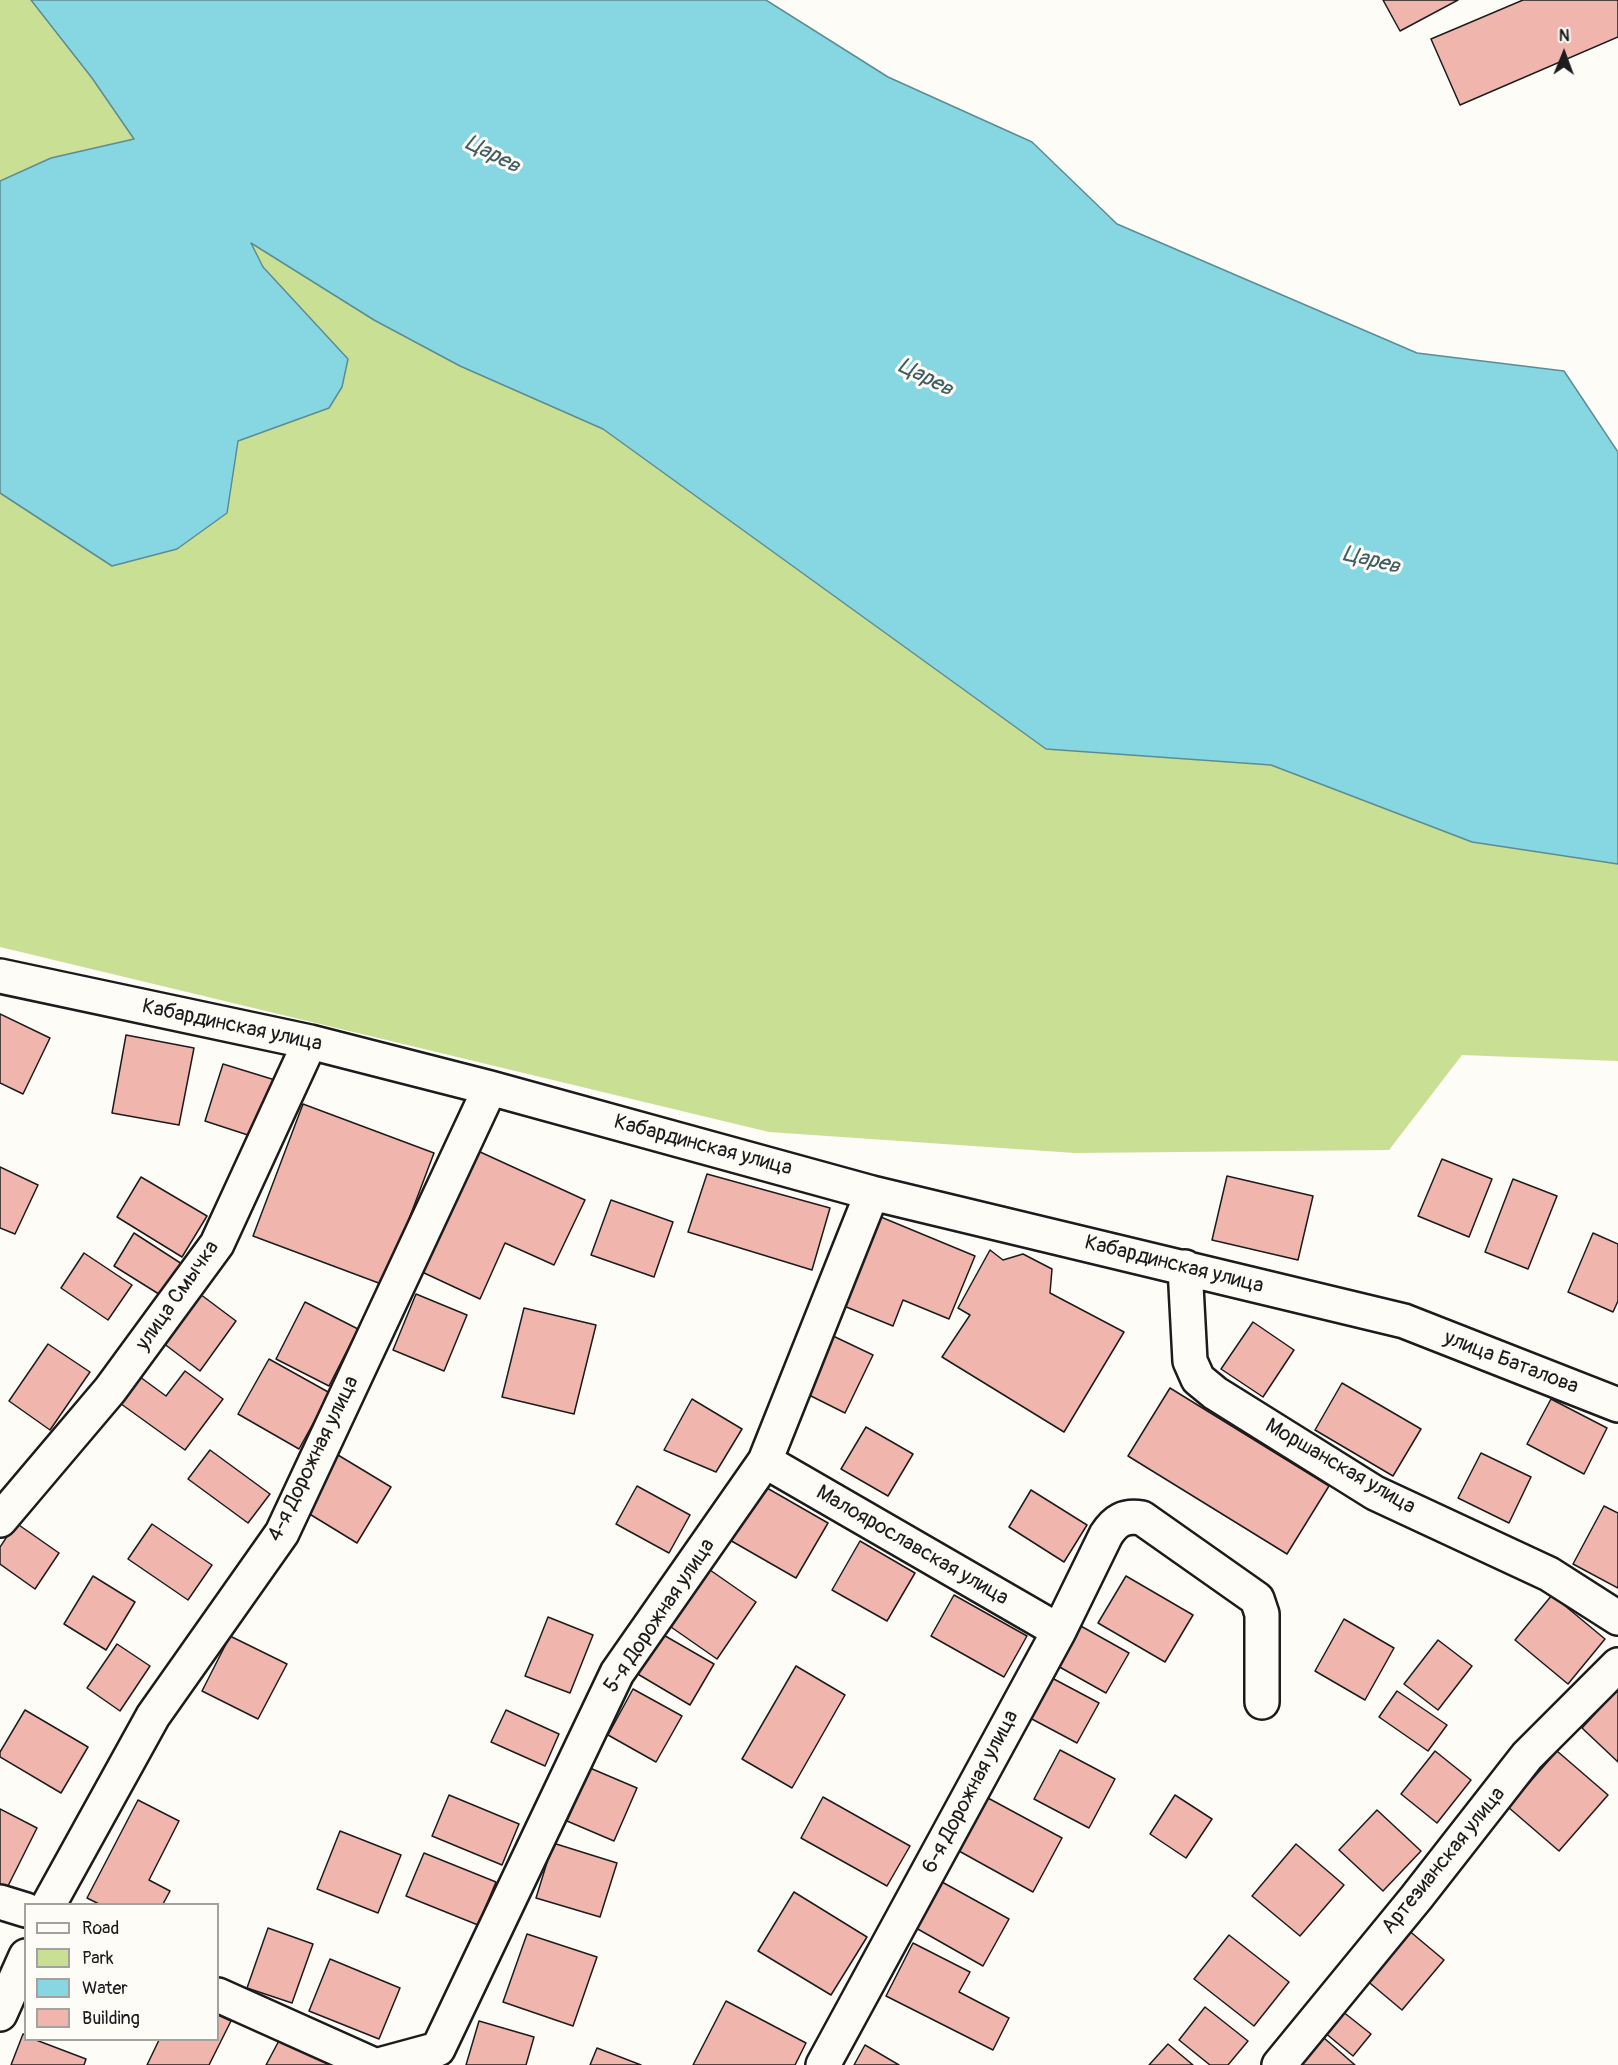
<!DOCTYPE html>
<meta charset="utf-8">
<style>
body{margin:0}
#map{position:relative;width:1618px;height:2065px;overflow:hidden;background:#fdfcf7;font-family:Pangolin,sans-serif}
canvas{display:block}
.legend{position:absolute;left:24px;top:1903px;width:195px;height:138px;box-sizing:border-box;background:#fdfcf7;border:2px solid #a3a29f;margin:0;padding:8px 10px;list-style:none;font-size:18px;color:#1c1c1c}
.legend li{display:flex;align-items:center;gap:12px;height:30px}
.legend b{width:30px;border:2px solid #a3a29f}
.north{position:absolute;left:1534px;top:24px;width:60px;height:60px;-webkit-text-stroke:4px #fdfcf7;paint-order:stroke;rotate:1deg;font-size:16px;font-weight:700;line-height:24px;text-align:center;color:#1c1c1c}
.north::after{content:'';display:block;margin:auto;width:21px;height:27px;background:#1c1c1c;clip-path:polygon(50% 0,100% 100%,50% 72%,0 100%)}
</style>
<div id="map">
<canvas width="1618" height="2065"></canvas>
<ul class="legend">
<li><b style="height:8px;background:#fdfcf7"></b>Road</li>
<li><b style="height:16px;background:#c9df94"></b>Park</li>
<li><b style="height:16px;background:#87d7e3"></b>Water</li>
<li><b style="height:16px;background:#f0b5ad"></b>Building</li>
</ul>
<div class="north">N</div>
</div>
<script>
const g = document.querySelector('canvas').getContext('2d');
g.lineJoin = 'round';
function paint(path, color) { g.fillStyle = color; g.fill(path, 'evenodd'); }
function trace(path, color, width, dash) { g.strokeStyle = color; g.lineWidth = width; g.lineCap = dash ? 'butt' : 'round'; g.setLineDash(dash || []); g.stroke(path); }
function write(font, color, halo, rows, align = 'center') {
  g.font = font + ' Pangolin,sans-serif'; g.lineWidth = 6; g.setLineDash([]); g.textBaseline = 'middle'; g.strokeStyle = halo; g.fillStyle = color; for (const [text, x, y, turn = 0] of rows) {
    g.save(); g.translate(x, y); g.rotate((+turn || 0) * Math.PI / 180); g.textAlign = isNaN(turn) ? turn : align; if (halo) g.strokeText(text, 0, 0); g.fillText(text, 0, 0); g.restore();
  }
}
paint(new Path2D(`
 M 0,0 L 31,0 L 92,78 L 135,140 L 51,158 L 0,181 Z
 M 249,242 L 374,320 L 460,366 L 603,429 L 1046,749 L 1271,765 L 1472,842 L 1618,864 L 1618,1061 L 1462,1055 L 1389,1150 L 1075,1153 L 769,1132 L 0,947 L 0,493 L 112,566 L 227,513 L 238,441 L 329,408 L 263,267 Z`), '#c9df94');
const water = new Path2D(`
 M 31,0 L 766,0 L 888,77 L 1032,142 L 1117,224 L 1417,353 L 1564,371 L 1618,452 L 1618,864 L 1472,842 L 1271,765 L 1046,749 L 603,429 L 460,366 L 374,320 L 251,243 L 263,267 L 348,359 L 342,387 L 329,408 L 238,441 L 227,513 L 177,549 L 112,566 L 0,493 L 0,181 L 51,158 L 134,139 L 92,78 Z`);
paint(water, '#87d7e3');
trace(water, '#5c8c93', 1.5);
const building = new Path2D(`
 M 1383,0 L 1458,0 L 1400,31 Z
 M 1523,0 L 1618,0 L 1618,37 L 1460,105 L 1431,39 Z
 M 0,1014 L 50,1038 L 23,1094 L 0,1083 Z
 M 126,1035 L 194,1048 L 179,1125 L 112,1113 Z
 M 223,1064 L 275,1080 L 257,1138 L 205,1121 Z
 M 303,1104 L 434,1153 L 384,1285 L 253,1236 Z
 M 478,1151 L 585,1200 L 554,1265 L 505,1243 L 480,1299 L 422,1272 Z
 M 1442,1159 L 1492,1179 L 1469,1237 L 1418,1216 Z
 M 0,1167 L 38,1185 L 15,1234 L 0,1228 Z
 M 707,1174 L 830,1208 L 812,1270 L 688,1232 Z
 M 1227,1176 L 1313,1196 L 1298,1260 L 1212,1240 Z
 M 141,1177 L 207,1216 L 182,1257 L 117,1217 Z
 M 1513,1179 L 1557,1196 L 1528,1269 L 1485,1252 Z
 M 611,1200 L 673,1222 L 654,1277 L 591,1255 Z
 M 876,1215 L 975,1256 L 949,1319 L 903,1300 L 893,1326 L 839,1304 Z
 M 134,1233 L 182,1264 L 162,1296 L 114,1266 Z
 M 1593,1233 L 1618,1244 L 1618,1301 L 1613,1312 L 1568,1292 Z
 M 990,1250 L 1003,1260 L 1023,1254 L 1052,1269 L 1050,1293 L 1124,1332 L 1064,1432 L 942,1357 L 970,1315 L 958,1308 Z
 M 84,1253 L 132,1285 L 108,1320 L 61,1288 Z
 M 200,1294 L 236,1321 L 200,1371 L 163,1343 Z
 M 416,1294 L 467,1315 L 444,1371 L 393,1350 Z
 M 305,1302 L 358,1329 L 329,1386 L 276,1359 Z
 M 524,1308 L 596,1325 L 574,1414 L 502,1397 Z
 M 1253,1322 L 1294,1350 L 1263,1397 L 1221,1369 Z
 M 831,1335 L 873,1355 L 845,1413 L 803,1392 Z
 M 48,1344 L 90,1372 L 50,1430 L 9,1401 Z
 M 269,1359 L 330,1393 L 299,1449 L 238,1414 Z
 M 185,1371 L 223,1399 L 185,1450 L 117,1401 L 136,1374 L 166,1396 Z
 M 1342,1383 L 1421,1429 L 1393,1476 L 1315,1430 Z
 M 1170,1388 L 1329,1486 L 1287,1554 L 1128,1456 Z
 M 692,1399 L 742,1429 L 716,1472 L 664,1450 Z
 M 1551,1399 L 1607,1428 L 1584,1474 L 1527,1444 Z
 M 866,1427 L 913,1454 L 888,1496 L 841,1469 Z
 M 210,1450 L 270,1494 L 248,1523 L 188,1479 Z
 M 1481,1453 L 1531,1477 L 1509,1523 L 1458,1498 Z
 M 338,1455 L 391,1487 L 357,1543 L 303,1510 Z
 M 760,1484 L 828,1523 L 796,1578 L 728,1539 Z
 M 637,1486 L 690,1515 L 669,1553 L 616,1524 Z
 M 1031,1490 L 1087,1525 L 1064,1562 L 1009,1527 Z
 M 1604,1506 L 1618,1513 L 1618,1588 L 1573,1564 Z
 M 16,1523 L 59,1553 L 35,1589 L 0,1564 L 0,1547 Z
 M 152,1524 L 212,1565 L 188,1600 L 128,1559 Z
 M 860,1541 L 915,1573 L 887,1621 L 832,1590 Z
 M 710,1570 L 756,1602 L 717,1659 L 671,1627 Z
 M 93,1576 L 135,1602 L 106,1650 L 64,1624 Z
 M 1126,1576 L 1193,1615 L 1165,1662 L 1098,1623 Z
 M 954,1595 L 1027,1636 L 1004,1677 L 931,1636 Z
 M 1552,1595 L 1605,1639 L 1568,1684 L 1515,1640 Z
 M 548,1617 L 593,1635 L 570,1693 L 525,1676 Z
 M 1344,1619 L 1394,1648 L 1365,1700 L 1315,1671 Z
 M 1079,1625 L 1129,1653 L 1106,1693 L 1056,1665 Z
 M 660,1633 L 714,1664 L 690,1705 L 636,1673 Z
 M 230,1636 L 287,1664 L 258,1719 L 202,1691 Z
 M 1438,1640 L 1472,1666 L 1438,1710 L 1404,1684 Z
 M 117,1644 L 150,1666 L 120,1711 L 87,1688 Z
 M 796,1666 L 845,1695 L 792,1788 L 742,1759 Z
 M 1052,1678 L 1099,1703 L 1077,1743 L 1030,1718 Z
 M 633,1689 L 682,1716 L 656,1762 L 608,1735 Z
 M 1618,1689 L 1618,1762 L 1582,1728 Z
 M 1397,1691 L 1447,1725 L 1428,1751 L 1379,1717 Z
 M 25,1710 L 88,1747 L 61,1793 L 0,1757 L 0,1752 Z
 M 506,1710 L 559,1734 L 545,1766 L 491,1742 Z
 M 1060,1750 L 1115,1779 L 1089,1828 L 1034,1799 Z
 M 1435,1751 L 1471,1780 L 1437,1823 L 1401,1794 Z
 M 1557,1751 L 1608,1795 L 1559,1851 L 1508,1807 Z
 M 590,1768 L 637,1788 L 614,1841 L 567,1821 Z
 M 449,1795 L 519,1824 L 502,1865 L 432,1836 Z
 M 1175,1795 L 1212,1819 L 1186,1858 L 1150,1834 Z
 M 823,1797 L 910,1846 L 887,1886 L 801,1838 Z
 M 988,1798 L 1062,1838 L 1033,1892 L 959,1851 Z
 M 138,1800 L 179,1821 L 149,1880 L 170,1891 L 163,1904 L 99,1904 L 87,1898 Z
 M 0,1809 L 37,1828 L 4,1894 L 0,1892 Z
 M 1377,1810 L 1421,1851 L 1383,1891 L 1339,1850 Z
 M 340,1831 L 401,1855 L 378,1913 L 317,1889 Z
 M 553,1843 L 617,1863 L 600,1917 L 536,1898 Z
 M 1296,1844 L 1344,1885 L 1300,1936 L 1252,1896 Z
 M 424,1853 L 496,1882 L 478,1925 L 406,1896 Z
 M 942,1882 L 1009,1919 L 983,1966 L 916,1928 Z
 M 794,1892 L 867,1937 L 831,1995 L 758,1951 Z
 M 268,1928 L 313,1944 L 292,2003 L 247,1988 Z
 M 1407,1929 L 1444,1960 L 1402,2010 L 1365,1979 Z
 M 527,1934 L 597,1957 L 573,2026 L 503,2002 Z
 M 1229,1935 L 1289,1982 L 1254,2026 L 1194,1979 Z
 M 913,1943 L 970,1972 L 959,1992 L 1009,2018 L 993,2050 L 886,1996 Z
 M 330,1959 L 400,1988 L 379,2039 L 309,2011 Z
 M 726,2001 L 806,2043 L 795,2065 L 693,2065 Z
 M 1205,2007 L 1248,2041 L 1228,2065 L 1210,2065 L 1179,2040 Z
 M 1342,2011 L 1371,2034 L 1353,2056 L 1324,2032 Z
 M 218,2015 L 231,2021 L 209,2065 L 147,2065 L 159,2040 L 218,2040 Z
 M 479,2021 L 534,2037 L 526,2065 L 466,2065 Z
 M 23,2034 L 26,2035 L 26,2040 L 36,2040 L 86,2059 L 84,2065 L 11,2065 Z
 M 282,2035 L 333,2064 L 333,2065 L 266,2065 Z
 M 1324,2038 L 1355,2065 L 1301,2065 Z
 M 1168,2044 L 1193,2065 L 1149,2065 Z
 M 865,2045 L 899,2065 L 854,2065 Z
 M 597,2048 L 641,2065 L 590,2065 Z`);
paint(building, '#f0b5ad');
trace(building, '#1c1c1c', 1.5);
const minor = new Path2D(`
 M 0,976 L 310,1042 L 490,1088 L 872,1193 L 1404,1321 L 1618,1405
 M 1185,1267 L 1190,1361 L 1198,1379 L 1215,1393 L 1375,1493 L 1549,1574 L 1618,1618
 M 765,1461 L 1059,1631
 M 0,1520 L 110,1390 L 217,1244 L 310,1042
 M 0,1902 L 26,1910
 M 49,1904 L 153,1716 L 282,1533 L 490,1088
 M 218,1995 L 374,2065
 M 0,2014 L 26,1956
 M 379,2065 L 438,2049 L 617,1673 L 765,1461 L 872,1193
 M 823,2065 L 1059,1631 L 1106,1535 C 1115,1521 1124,1515 1142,1518 L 1257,1599 L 1262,1614 L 1262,1702
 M 1279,2065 L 1416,1898 L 1527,1756 L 1618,1665`);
trace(minor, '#1c1c1c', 38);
trace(minor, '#fdfcf7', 33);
write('21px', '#1c1c1c', '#fdfcf7', [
 ["Кабардинская улица",232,1026,12],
 ["Кабардинская улица",703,1146,15],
 ["Кабардинская улица",1174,1265,14],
 ["улица Смычка",178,1296,-55],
 ["улица Баталова",1511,1363,21],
 ["4-я Дорожная улица",314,1459,-64],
 ["Моршанская улица",1340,1467,30],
 ["Малоярославская улица",912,1546,30],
 ["5-я Дорожная улица",660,1616,-56],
 ["6-я Дорожная улица",971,1792,-62],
 ["Артезианская улица",1444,1861,-51]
]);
write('italic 22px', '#415d62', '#fdfcf7', [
 ["Царев",492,155,27],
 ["Царев",925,378,27],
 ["Царев",1371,561,14]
]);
</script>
